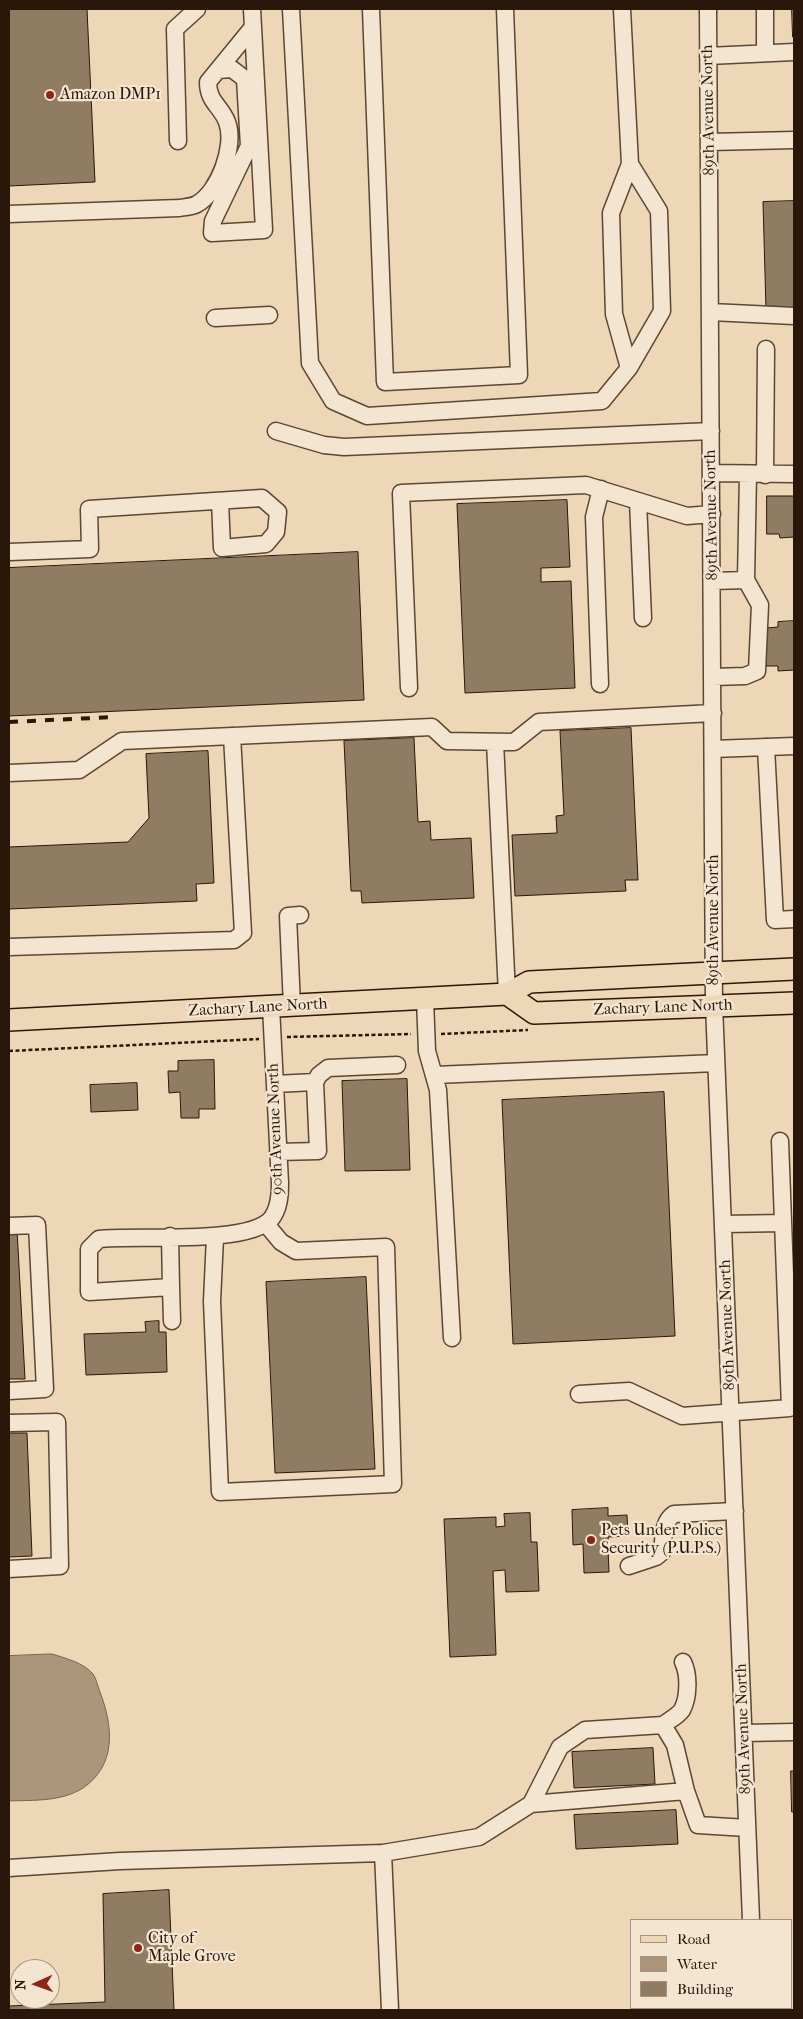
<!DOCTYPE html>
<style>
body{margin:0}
#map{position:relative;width:803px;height:2019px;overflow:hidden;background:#edd7b6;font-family:"IM FELL French Canon",serif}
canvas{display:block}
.frame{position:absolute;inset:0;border:10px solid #2b1709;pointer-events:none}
.legend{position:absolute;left:630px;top:1919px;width:162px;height:90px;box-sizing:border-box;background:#f3e5d0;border:1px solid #a39380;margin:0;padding:6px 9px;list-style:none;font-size:15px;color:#2b1709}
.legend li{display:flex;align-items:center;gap:10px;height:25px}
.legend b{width:25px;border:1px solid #a39380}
.north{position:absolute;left:10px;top:1959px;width:50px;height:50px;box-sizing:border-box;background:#f3e5d0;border:1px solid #a39380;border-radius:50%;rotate:268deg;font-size:14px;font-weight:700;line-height:20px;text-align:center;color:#2b1709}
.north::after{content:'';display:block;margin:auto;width:18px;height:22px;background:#8f2418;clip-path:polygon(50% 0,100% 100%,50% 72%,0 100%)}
</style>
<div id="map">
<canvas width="803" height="2019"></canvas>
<div class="frame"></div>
<ul class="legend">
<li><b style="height:6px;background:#edd7b6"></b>Road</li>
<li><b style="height:14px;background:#ab967b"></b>Water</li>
<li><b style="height:14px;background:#907b63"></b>Building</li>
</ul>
<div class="north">N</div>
</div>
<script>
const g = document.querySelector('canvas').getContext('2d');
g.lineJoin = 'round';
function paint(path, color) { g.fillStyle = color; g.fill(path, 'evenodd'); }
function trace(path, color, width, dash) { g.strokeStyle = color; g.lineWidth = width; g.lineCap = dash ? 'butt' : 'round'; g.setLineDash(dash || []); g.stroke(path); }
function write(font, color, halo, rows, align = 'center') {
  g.font = font + ' "IM FELL French Canon",serif'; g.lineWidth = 4.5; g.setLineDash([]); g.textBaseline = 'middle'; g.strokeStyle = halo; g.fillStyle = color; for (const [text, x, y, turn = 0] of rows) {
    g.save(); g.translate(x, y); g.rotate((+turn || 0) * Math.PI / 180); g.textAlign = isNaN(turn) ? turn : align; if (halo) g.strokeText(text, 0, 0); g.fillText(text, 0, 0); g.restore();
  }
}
const water = new Path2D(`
 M 52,1654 C 65,1658 84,1663 93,1674 C 96,1678 98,1687 100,1692 C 113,1726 117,1765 83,1788 C 61,1802 33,1800 9,1801 L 9,1656 Z`);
paint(water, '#ab967b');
trace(water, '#78634d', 1);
const building = new Path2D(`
 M 9,9 L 87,9 L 95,182 L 9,186 Z
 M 792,9 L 794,9 L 794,37 L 793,37 Z
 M 794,201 L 794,310 L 766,310 L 763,202 Z
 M 767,496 L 794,496 L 794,537 L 780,538 L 779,534 L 767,534 Z
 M 567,500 L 570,567 L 541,568 L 541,582 L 571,581 L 575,688 L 465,693 L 457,504 Z
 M 358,552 L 364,700 L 9,716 L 9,568 Z
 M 794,621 L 794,670 L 778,671 L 778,666 L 766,666 L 766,628 L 778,627 L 778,622 Z
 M 631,728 L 638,880 L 625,880 L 626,891 L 515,896 L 512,835 L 557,833 L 556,816 L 564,815 L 560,731 Z
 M 414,738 L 418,822 L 430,821 L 431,840 L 471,838 L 474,898 L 362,903 L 361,891 L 351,891 L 344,741 Z
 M 208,751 L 214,883 L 196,884 L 197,901 L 9,909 L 9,847 L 128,842 L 149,818 L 146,754 Z
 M 214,1060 L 215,1109 L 199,1109 L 199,1118 L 181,1118 L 180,1092 L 169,1093 L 168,1071 L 178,1071 L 178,1061 Z
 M 407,1079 L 410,1170 L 345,1171 L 342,1081 Z
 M 137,1083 L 138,1110 L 91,1112 L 90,1085 Z
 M 664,1092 L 675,1336 L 513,1344 L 502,1100 Z
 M 9,1229 L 17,1229 L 25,1379 L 9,1379 Z
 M 366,1277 L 375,1469 L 275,1473 L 266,1282 Z
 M 159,1321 L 159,1332 L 166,1332 L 167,1372 L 86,1375 L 84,1334 L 146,1332 L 145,1322 Z
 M 9,1433 L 27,1433 L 32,1556 L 9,1557 Z
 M 608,1508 L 608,1516 L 627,1515 L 628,1536 L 608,1537 L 609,1542 L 601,1543 L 601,1548 L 608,1548 L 609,1572 L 584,1573 L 583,1544 L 573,1545 L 572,1510 Z
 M 530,1513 L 531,1542 L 537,1542 L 539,1591 L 506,1592 L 505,1570 L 493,1571 L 496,1655 L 450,1657 L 444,1519 L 496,1517 L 496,1527 L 505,1526 L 504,1514 Z
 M 653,1748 L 655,1784 L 574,1788 L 572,1752 Z
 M 791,1771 L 794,1771 L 794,1812 L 792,1812 Z
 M 676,1810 L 678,1844 L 576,1849 L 574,1815 Z
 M 169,1890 L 174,2010 L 9,2010 L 9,2006 L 105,2002 L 103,1894 Z`);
paint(building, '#907b63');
trace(building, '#2b1709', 1);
const minor = new Path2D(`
 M 291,9 L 310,363 L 333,401 L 367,416 L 602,401 L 629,368 L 662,311 L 659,211 L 630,164
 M 371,9 L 385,382 L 519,375 L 505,9
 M 622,9 L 630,164 L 611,213 L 614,314 L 629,368
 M 708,9 L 714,1005 L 751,1920
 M 765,9 L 765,53
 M 708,56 L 794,52
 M 218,70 L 232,69 L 245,79 L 249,146 L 213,221 L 212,233 L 264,230 L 252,9
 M 178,141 L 175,29 L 197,9
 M 710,142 L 794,140
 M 9,214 L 179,208 C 185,207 192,207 197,204 C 219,192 236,145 227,122 C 221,106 208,102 208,82 L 253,27
 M 711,312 L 794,316
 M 215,318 L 269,315
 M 276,431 L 324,445 L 344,447 L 711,431
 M 712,473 L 794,474
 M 765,475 L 766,349
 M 638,501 L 643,618
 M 9,552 L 90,549 L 89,509 L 262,498 L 278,512 L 276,532 L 266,544 L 222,548 L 220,501
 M 713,581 L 746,580 L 748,474
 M 713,677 L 745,676 L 757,671 L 760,605 L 746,580
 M 600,684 L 594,517 L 601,489
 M 409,688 L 401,493 L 586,485 L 687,516 L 712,514
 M 495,742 L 507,994
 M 766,747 L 775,920 L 794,919
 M 713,749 L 794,746
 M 9,773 L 79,770 L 122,741 L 432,727 L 447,741 L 514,742 L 539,722 L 713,713
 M 9,947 L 234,940 L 243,933 L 232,736
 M 425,999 L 427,1051 L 438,1090 L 452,1338
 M 292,1006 L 288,916 L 300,915
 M 435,1075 L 716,1063
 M 315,1082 L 319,1075 L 328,1068 L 397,1065
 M 275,1084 L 315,1082 L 318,1151 L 278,1152
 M 724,1224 L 783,1223
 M 9,1226 L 37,1225 L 45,1389 L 9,1391
 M 170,1236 L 171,1287
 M 215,1237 L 212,1301 L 220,1492 L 393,1484 L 386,1247 L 296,1251 L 281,1242 L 266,1224
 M 172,1321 L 171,1287 L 89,1292 L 89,1249 L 99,1239 C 136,1235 248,1245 271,1219 C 279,1209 280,1196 280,1183 L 271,1007
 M 579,1394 L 629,1391 L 682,1416 L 790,1408 L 780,1141
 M 9,1423 L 57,1422 L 60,1566 L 9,1569
 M 629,1566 L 656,1557 L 662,1552 C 664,1538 662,1522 674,1514 L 735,1511
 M 663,1725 C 668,1721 678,1716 682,1710 C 689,1697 689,1674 683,1662
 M 744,1733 L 794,1732
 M 531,1804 L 560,1747 L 585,1730 L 663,1725 L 675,1745 L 686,1791
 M 383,1853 L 479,1837 L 531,1804 L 686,1791 L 698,1825 L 747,1828
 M 9,1868 L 120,1861 L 383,1853 L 390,2010
 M 754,2008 L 755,2010`);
const major = new Path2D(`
 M 507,994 L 534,1013 L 794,1003
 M 9,1020 L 507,994 L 529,982 L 794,969`);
trace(minor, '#5c4734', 19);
trace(major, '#2b1709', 24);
trace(new Path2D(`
 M 441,1034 L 528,1030
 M 287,1037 L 411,1034
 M 9,1051 L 259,1039`), '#2b1709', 2.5, [4, 2.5]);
trace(minor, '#f3e5d0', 16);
trace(major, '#edd7b6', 21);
trace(new Path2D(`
 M 9,722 L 114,717`), '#2b1709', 4, [9, 9]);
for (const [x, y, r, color] of [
 [50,95,5,"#8f2418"],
 [591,1540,5,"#8f2418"],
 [138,1948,5,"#8f2418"]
]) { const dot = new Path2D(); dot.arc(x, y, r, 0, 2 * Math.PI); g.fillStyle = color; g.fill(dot); trace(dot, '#f3e5d0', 2); }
write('16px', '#2b1709', '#f3e5d0', [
 ["Amazon DMP1",60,95],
 ["Pets Under Police",601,1531],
 ["Security (P.U.P.S.)",601,1549],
 ["City of",148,1939],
 ["Maple Grove",148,1957]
], 'left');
write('16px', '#2b1709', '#f3e5d0', [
 ["89th Avenue North",709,110,-91],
 ["89th Avenue North",712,515,-91],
 ["89th Avenue North",714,920,-90],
 ["Zachary Lane North",258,1008,-3],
 ["Zachary Lane North",663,1008,-2],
 ["90th Avenue North",276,1129,-92],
 ["89th Avenue North",728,1325,-92],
 ["89th Avenue North",744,1729,-92]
]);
</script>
